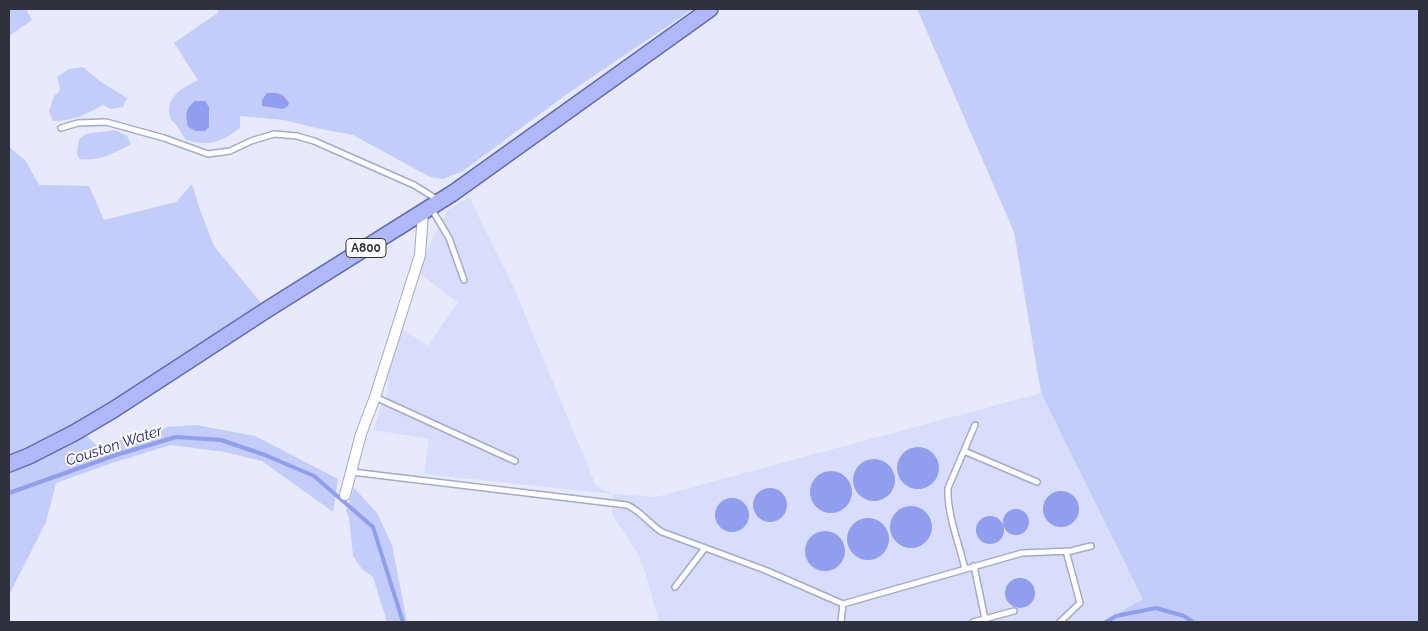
<!DOCTYPE html>
<style>
body{margin:0}
#map{position:relative;width:1428px;height:631px;overflow:hidden;background:#e6eafc;font-family:Raleway,sans-serif}
canvas{display:block}
.frame{position:absolute;inset:0;border:10px solid #2f323d;pointer-events:none}
</style>
<div id="map">
<canvas width="1428" height="631"></canvas>
<div class="frame"></div>
</div>
<script>
const g = document.querySelector('canvas').getContext('2d');
g.lineJoin = 'round';
function paint(path, color) { g.fillStyle = color; g.fill(path, 'evenodd'); }
function trace(path, color, width, dash) { g.strokeStyle = color; g.lineWidth = width; g.lineCap = dash ? 'butt' : 'round'; g.setLineDash(dash || []); g.stroke(path); }
function write(font, color, halo, rows, align = 'center') {
  g.font = font + ' Raleway,sans-serif'; g.lineWidth = 4; g.setLineDash([]); g.textBaseline = 'middle'; g.strokeStyle = halo; g.fillStyle = color; for (const [text, x, y, turn = 0] of rows) {
    g.save(); g.translate(x, y); g.rotate((+turn || 0) * Math.PI / 180); g.textAlign = isNaN(turn) ? turn : align; if (halo) g.strokeText(text, 0, 0); g.fillText(text, 0, 0); g.restore();
  }
}
paint(new Path2D(`
 M 469,197 L 514,288 L 596,486 L 613,494 L 656,497 L 1041,393 L 1144,600 L 1103,622 L 659,622 L 645,571 L 638,554 L 612,514 L 613,494 L 424,474 L 429,439 L 374,430 L 380,409 L 384,405 L 389,382 L 385,376 L 402,329 L 428,346 L 444,322 L 458,303 L 418,272 L 430,244 L 448,210 Z`), '#d7ddfb');
paint(new Path2D(`
 M 9,9 L 26,9 L 32,20 L 9,36 Z
 M 217,9 L 693,9 L 567,94 L 463,171 L 443,179 L 430,177 L 353,135 L 316,128 L 284,120 L 240,116 L 240,128 C 221,143 209,146 186,140 L 175,123 L 171,120 C 164,98 180,89 198,80 L 174,43 L 219,12 Z
 M 917,9 L 1419,9 L 1419,622 L 1103,622 L 1143,599 L 1041,393 L 1014,232 Z
 M 83,67 L 101,82 L 127,98 L 123,107 L 111,109 L 103,105 C 87,114 73,121 53,121 L 49,111 L 54,96 L 58,93 L 60,89 L 57,77 L 69,69 Z
 M 115,130 L 127,136 L 131,144 C 116,153 97,162 79,159 L 77,153 L 79,139 L 86,134 Z
 M 9,147 L 26,161 L 39,185 L 89,186 L 104,220 L 176,202 L 192,184 L 191,181 L 200,210 L 214,246 L 262,304 L 111,402 L 70,427 L 9,457 Z
 M 196,425 L 255,436 L 338,479 L 333,512 L 262,461 L 225,452 L 171,445 L 112,463 L 56,483 L 46,522 L 9,595 L 9,471 L 45,458 L 86,435 L 97,446 L 167,427 Z
 M 354,488 L 377,513 L 392,545 L 407,622 L 387,622 L 373,577 L 362,569 L 353,556 L 349,517 L 346,511 Z`), '#c4ccfa');
paint(new Path2D(`
 M 267,93 C 279,93 282,92 289,103 L 288,106 L 283,109 L 262,106 L 262,100 Z
 M 195,101 L 205,101 L 209,107 L 209,127 L 205,131 L 196,131 L 188,127 C 186,114 184,110 195,101 Z
 M897 468a21 21 0 1 1 42 0a21 21 0 1 1-42 0Z
 M853 480a21 21 0 1 1 42 0a21 21 0 1 1-42 0Z
 M810 492a21 21 0 1 1 42 0a21 21 0 1 1-42 0Z
 M753 505a17 17 0 1 1 34 0a17 17 0 1 1-34 0Z
 M1043 509a18 18 0 1 1 36 0a18 18 0 1 1-36 0Z
 M715 515a17 17 0 1 1 34 0a17 17 0 1 1-34 0Z
 M890 527a21 21 0 1 1 42 0a21 21 0 1 1-42 0Z
 M1003 522a13 13 0 1 1 26 0a13 13 0 1 1-26 0Z
 M976 530a14 14 0 1 1 28 0a14 14 0 1 1-28 0Z
 M847 539a21 21 0 1 1 42 0a21 21 0 1 1-42 0Z
 M805 551a20 20 0 1 1 40 0a20 20 0 1 1-40 0Z
 M1005 593a15 15 0 1 1 30 0a15 15 0 1 1-30 0Z`), '#919ded');
trace(new Path2D(`
 M 9,493 L 116,455 L 176,437 L 221,440 L 265,455 L 314,476 L 373,527 L 403,622
 M 1106,622 L 1116,616 L 1156,608 L 1184,616 L 1193,622`), '#919ded', 4);
const service = new Path2D(`
 M 61,128 L 78,123 L 106,122 L 164,138 L 208,154 L 230,151 L 251,141 L 274,134 L 297,136 L 314,141 L 414,185 L 438,200
 M 431,208 L 449,238 L 464,280
 M 375,397 L 515,461
 M 964,451 L 1037,482
 M 352,472 L 627,505 C 641,511 649,524 662,532 L 765,570 L 843,604 L 1022,553 L 1071,551 L 1091,546
 M 974,566 L 985,619 L 987,622
 M 965,569 C 959,543 947,515 948,488 L 975,425
 M 675,587 L 705,548
 M 841,622 L 843,604
 M 973,622 L 1014,611
 M 1060,622 L 1080,603 L 1066,551`);
const minor = new Path2D(`
 M 345,495 L 361,434 L 375,397 L 420,255 L 423,213`);
const primary = new Path2D(`
 M 9,464 L 29,456 L 74,433 L 113,410 L 268,309 L 453,193 L 710,9`);
trace(service, '#a4aac7', 8);
trace(minor, '#a4aac7', 12);
trace(primary, '#626bb3', 18);
trace(service, '#fff', 5);
trace(minor, '#fff', 10);
trace(primary, '#b1b8f8', 15);
for (const [x, y, w] of [
 [366,248,40]
]) { const box = new Path2D(); box.roundRect(x - w / 2, y - 9.5, w, 19, 4); g.fillStyle = '#fff'; g.fill(box); trace(box, '#2f323d', 1); }
write('bold 12px', '#2f323d', null, [
 ["A800",366,248]
]);
write('italic 15px', '#25207b', '#fff', [
 ["Couston Water",114,446,-18]
]);
</script>
